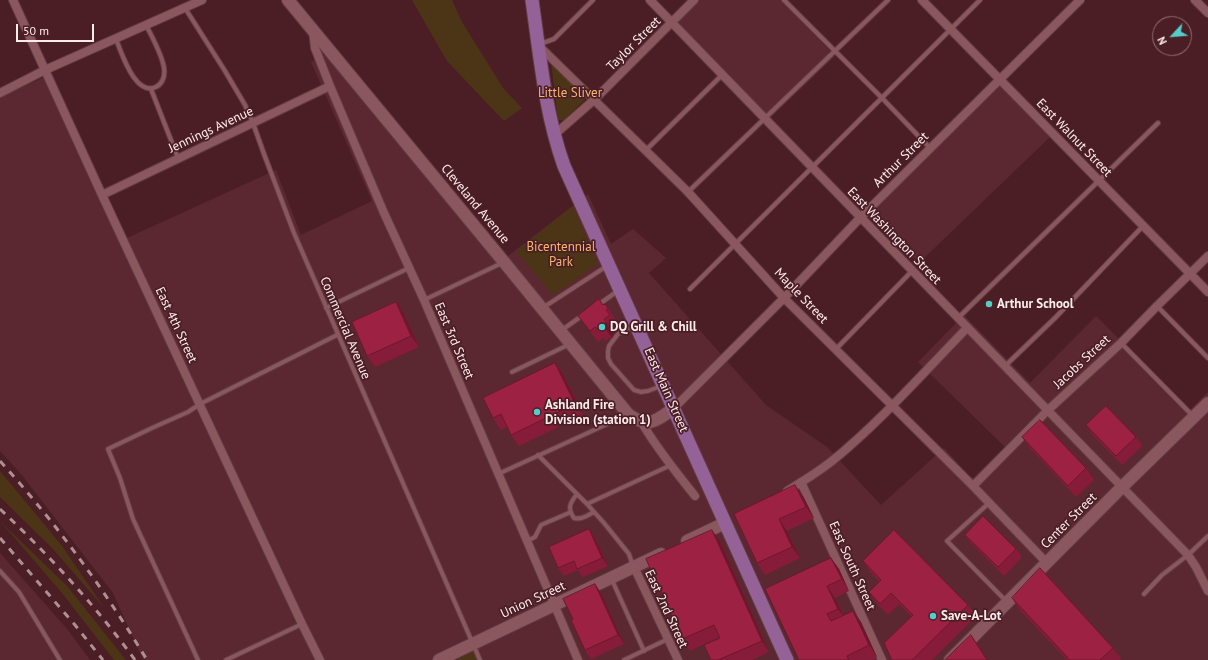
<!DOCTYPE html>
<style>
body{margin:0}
#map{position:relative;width:1208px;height:660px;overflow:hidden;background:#4b1e26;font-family:"PT Sans",sans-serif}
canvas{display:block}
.north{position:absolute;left:1152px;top:16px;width:40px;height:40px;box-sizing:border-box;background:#4b1e26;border:1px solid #937076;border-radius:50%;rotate:244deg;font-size:11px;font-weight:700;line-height:16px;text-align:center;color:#feeced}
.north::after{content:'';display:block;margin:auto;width:14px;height:18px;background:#54cdc8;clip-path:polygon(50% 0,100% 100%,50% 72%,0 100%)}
.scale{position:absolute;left:16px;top:24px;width:78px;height:18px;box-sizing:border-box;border:2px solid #feeced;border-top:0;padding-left:5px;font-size:12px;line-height:14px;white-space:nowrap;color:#feeced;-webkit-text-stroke:3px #4b1e26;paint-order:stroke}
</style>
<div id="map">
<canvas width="1208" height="660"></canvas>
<div class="north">N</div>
<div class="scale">50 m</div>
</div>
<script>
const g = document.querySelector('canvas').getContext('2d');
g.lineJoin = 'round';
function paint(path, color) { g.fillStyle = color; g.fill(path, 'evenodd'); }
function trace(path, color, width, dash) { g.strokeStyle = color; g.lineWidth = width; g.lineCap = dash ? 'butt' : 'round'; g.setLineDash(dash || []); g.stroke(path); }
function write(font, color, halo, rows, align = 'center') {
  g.font = font + ' "PT Sans",sans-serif'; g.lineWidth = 3.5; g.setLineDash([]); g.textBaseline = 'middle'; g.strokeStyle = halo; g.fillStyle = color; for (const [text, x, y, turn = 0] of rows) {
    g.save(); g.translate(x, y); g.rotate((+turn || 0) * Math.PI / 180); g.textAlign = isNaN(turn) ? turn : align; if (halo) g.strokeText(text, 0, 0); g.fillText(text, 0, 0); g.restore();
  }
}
paint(new Path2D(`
 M 694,0 L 781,0 L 835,56 L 768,120 L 672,20 Z
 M 336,50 L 508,256 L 588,194 L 611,244 L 633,229 L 666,258 L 649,273 L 766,405 L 827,447 L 881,505 L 944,448 L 972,479 L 1005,447 L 918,362 L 964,315 L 1030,383 L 1096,316 L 1190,410 L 1208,392 L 1208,660 L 478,660 L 474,651 L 454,660 L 143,660 L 113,593 L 21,474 L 0,451 L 0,97 L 52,74 L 127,238 L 276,170 L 301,235 L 372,201 L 311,62 Z
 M 1002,84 L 1051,136 L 919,263 L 870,212 Z
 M 0,553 L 68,630 L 90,660 L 0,660 Z`), '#5b2831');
paint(new Path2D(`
 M 412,0 L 452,0 L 462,22 L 503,88 L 522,108 L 504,121 L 447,61 Z
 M 550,53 L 591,93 L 564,120 L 558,120 Z
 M 573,206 L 598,264 L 553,295 L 516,251 Z
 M 0,471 L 62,546 L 105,609 L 53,549 L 0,497 Z
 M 0,521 L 67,586 L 126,660 L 114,660 L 62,593 Z
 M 474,651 L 478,660 L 454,660 Z`), '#4c3517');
const lane = new Path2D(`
 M 784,0 L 882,98 L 930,148
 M 185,8 L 225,71 L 245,105 L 253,123 L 264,154 L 294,233 L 480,660
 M 116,39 C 121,52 127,70 136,80 C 148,96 167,87 164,68 C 162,54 152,37 146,25
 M 540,44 L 554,39 L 593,0
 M 151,89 L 178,158
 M 646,150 L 722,75
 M 688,192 L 888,0
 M 690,289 L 980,0
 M 424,300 L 502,263
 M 598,305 L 619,290
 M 1157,306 L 1208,358
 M 544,307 L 607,266
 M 326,308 L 409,268
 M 958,318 L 1158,123
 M 634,325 L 618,334 L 609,346 L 608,351 L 608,358 L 611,364 L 634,390 L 641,392 L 648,391 L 661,386
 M 562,330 L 583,315
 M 1121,343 L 1192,415
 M 836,349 L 912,271
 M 1005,366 L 1055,318 L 1143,226
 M 512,372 L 570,344
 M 538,455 L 587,504 L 604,523 L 629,554 L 633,566
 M 498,474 L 627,415
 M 577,494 C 570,503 567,508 574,518 C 582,520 588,515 594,512
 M 989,503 L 947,541 L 1006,601
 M 587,504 L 671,465
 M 527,541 L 535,537 L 541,525 L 571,512
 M 0,571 L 19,592 L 60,660
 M 612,580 L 644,651
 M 1144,594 L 1162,575 L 1188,555 L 1208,536
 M 198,660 L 133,519 L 120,478 L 108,449 L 152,428 L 188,412 L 200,404 L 337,335
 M 226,660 L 302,624
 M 624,660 L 668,639`);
const street = new Path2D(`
 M 13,0 L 102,195 L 302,624 L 320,660
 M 650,0 L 1188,555 L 1196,567 L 1208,591
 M 922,0 L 1208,292
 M 1195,0 L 1208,13
 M 313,30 L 315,48 L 330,86 L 384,213 L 424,300 L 578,660
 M 538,45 L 688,192 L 784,298 L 973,486 L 1047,563
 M 0,93 L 45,70 L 202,0
 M 554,135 L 595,99 L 694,0
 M 102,195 L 330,86
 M 674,408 L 784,298 L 860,218 L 1080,0
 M 642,423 C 657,449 676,472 695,496
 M 801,482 L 882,660
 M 973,486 L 1047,411 L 1121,343 L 1157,306 L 1208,256
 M 787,491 C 802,482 818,472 832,461 C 880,422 924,372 967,328
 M 634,567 L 678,660`);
const secondary = new Path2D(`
 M 288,0 L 504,262 L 628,414 C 648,429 656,421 674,408
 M 687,541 L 725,523
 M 439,660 L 661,554
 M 950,660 L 1121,488 L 1208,403`);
const primary = new Path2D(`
 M 532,0 C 540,56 545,113 564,166 L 787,660`);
trace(lane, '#613c44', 6);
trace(street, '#613c44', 10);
trace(secondary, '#613c44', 14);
trace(primary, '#613c44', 15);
trace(lane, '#8a575e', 4);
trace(street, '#8a575e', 8);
trace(secondary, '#8a575e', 12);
trace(primary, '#956297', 13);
trace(new Path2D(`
 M 0,461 C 56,523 104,589 147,660
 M 0,509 C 49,555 95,605 135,660
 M 0,538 L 75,625 L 103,660`), '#ae9094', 3, [7, 7]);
paint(new Path2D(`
 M 605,304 L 616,320 L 614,321 L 618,326 L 612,331 L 614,333 L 612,338 L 610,337 L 606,341 L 603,338 L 598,342 L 578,316 Z
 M 404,314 L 419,347 L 375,367 L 367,356 Z
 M 555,363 L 563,374 L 583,415 L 519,446 L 511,435 L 507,427 L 501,430 L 493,418 Z
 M 1086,425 L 1136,437 L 1142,446 L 1122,465 L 1092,434 Z
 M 1022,437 L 1086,468 L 1094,480 L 1076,497 L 1030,448 Z
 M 803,496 L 814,518 L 787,531 L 800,558 L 765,575 L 757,563 L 734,514 Z
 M 589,529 L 595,538 L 608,566 L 583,577 L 578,570 L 564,576 L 558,568 Z
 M 965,535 L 1016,549 L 1022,557 L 1004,576 L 971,543 Z
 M 720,541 L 769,652 L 752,660 L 711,660 L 720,637 L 690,651 L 682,639 Z
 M 831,558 L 839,569 L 849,591 L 835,598 L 844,615 L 853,611 L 861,622 L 877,657 L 874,658 L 875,660 L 799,660 Z
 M 863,561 L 968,605 L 976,616 L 932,660 L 892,660 L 911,616 L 899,604 L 888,615 L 877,604 L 869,592 L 880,582 L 871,573 Z
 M 595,584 L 601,593 L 624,644 L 591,659 L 585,650 L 573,619 Z
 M 1012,598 L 1113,648 L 1121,659 L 1120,660 L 1067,660 L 1019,609 Z`), '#861c39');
paint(new Path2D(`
 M 396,302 L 404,314 L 419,347 L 411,336 Z
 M 606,322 L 614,333 L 612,338 L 604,327 Z
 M 555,363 L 563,374 L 583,415 L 575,404 Z
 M 795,485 L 803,496 L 814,518 L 806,507 Z
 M 779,519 L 787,531 L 800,558 L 792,547 Z
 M 589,529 L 595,538 L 608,566 L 602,558 Z
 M 712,530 L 720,541 L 769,652 L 762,641 Z
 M 831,558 L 839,569 L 849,591 L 842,579 Z
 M 595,584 L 601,593 L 624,644 L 618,635 Z
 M 827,586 L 835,598 L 846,620 L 838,609 Z
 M 853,611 L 861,622 L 877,657 L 869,645 Z`), '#6d172e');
const building = new Path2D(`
 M 599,299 L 603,305 L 605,304 L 608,308 L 606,310 L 610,315 L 604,319 L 606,322 L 604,327 L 602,326 L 598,329 L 595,327 L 590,331 L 578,316 Z
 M 396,302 L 411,336 L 367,356 L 352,322 Z
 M 555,363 L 575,404 L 511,435 L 501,414 L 493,418 L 483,398 Z
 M 1106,406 L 1136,437 L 1116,456 L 1086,425 Z
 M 1040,420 L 1086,468 L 1068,486 L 1022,437 Z
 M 795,485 L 806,507 L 779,519 L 792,547 L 757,563 L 734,514 Z
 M 983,516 L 1016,549 L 998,567 L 965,535 Z
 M 589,529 L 602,558 L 577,569 L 574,561 L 558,568 L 549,547 Z
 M 712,530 L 762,641 L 718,660 L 711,660 L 704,645 L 720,638 L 714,625 L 682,639 L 646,559 Z
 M 894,530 L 968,605 L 912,660 L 892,660 L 884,643 L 913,615 L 891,593 L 880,604 L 869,592 L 881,580 L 863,561 Z
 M 831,558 L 842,579 L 827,586 L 838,609 L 827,614 L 831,621 L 853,611 L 869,645 L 847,656 L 849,660 L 799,660 L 765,589 Z
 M 1040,568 L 1113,648 L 1100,660 L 1070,660 L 1012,598 Z
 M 595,584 L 618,635 L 585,650 L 571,620 L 573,619 L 563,599 Z
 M 971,635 L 987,660 L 945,660 Z`);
paint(building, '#9c2142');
trace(building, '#6d172e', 1);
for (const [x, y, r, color] of [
 [989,304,4,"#54cdc8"],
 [602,327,4,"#54cdc8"],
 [537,412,4,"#54cdc8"],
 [933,616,4,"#54cdc8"]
]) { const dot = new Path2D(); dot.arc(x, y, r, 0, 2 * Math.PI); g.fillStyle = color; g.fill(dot); trace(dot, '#4b1e26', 1.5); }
write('13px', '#feeced', '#4b1e26', [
 ["Taylor Street",634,44,-45],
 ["Jennings Avenue",211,130,-25],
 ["East Walnut Street",1074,138,46],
 ["Arthur Street",901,160,-45],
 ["Cleveland Avenue",475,204,50],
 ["East Washington Street",894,236,46],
 ["Maple Street",801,296,46],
 ["East 4th Street",176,325,65],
 ["Commercial Avenue",345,328,67],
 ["East 3rd Street",454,341,67],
 ["Jacobs Street",1082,362,-43],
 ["East Main Street",666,390,66],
 ["Center Street",1069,521,-45],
 ["East South Street",852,566,66],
 ["Union Street",533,600,-25],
 ["East 2nd Street",666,609,65]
]);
write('13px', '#f3b86f', '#4b1e26', [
 ["Little Sliver",570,93],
 ["Bicentennial",561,247],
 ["Park",561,262]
]);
write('bold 13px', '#feeced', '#4b1e26', [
 ["Arthur School",997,304],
 ["DQ Grill & Chill",610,327],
 ["Ashland Fire",545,405],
 ["Division (station 1)",545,420],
 ["Save-A-Lot",941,616]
], 'left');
</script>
